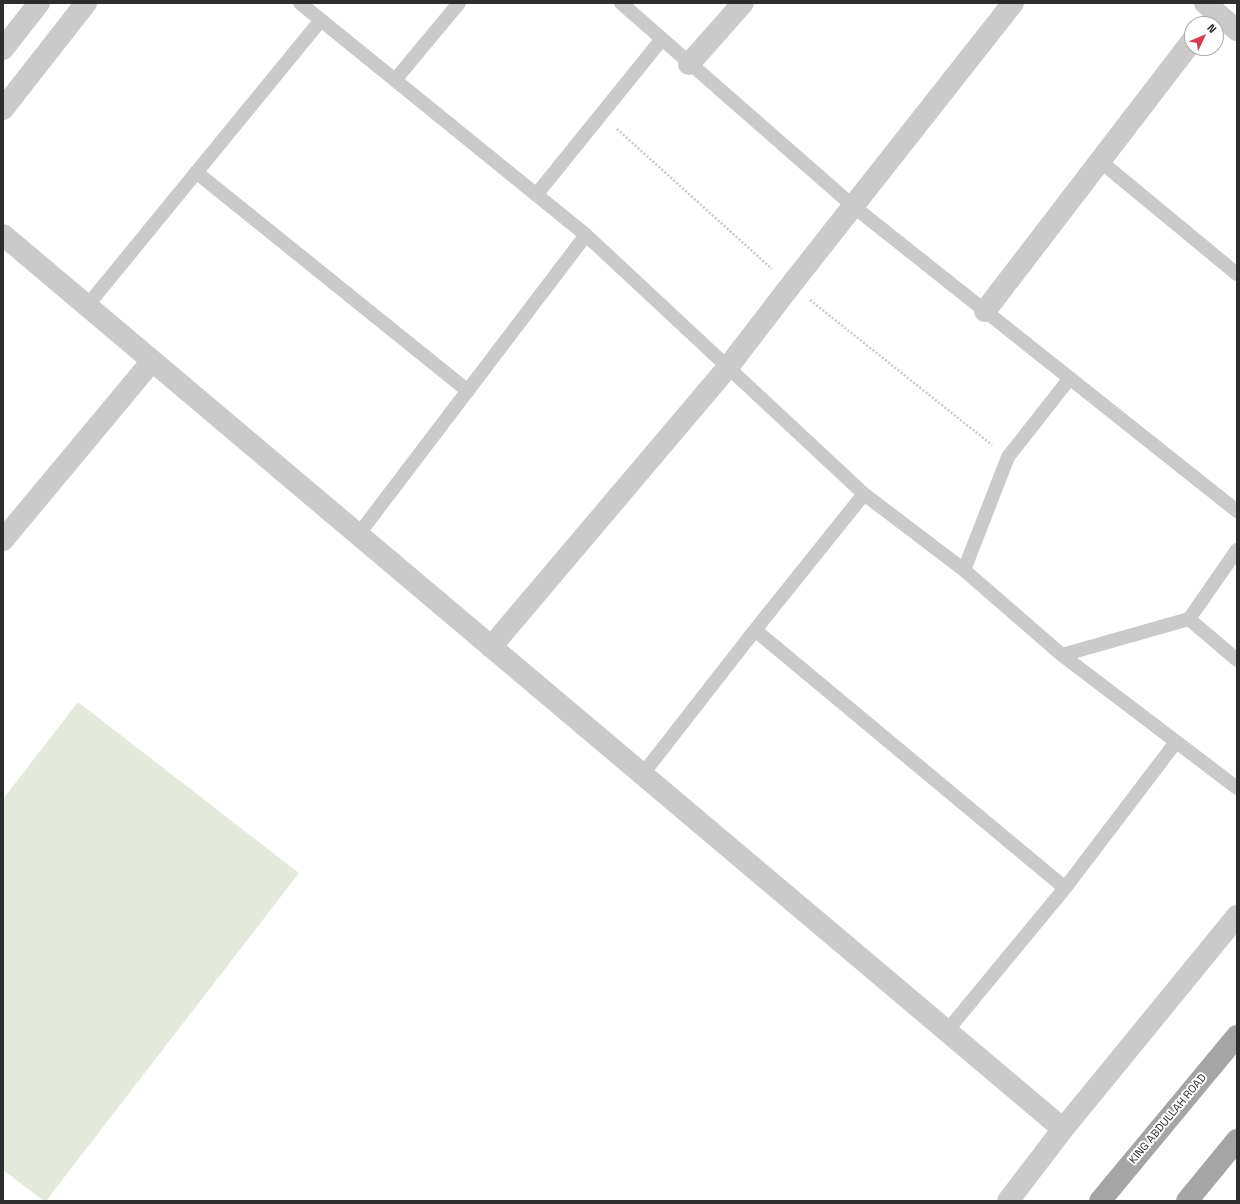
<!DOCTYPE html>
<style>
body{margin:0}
#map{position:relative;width:1240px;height:1204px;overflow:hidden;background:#fff;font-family:"Space Grotesk",sans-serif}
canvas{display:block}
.frame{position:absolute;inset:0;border:4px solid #2d2d2d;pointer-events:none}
.north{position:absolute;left:1184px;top:16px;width:40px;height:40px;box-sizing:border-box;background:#fff;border:1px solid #ababab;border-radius:50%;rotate:46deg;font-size:11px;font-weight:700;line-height:16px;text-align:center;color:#2d2d2d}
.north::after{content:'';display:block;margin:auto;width:14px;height:18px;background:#d83b51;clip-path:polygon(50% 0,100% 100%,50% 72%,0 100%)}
</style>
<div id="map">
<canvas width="1240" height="1204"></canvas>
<div class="frame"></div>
<div class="north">N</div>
</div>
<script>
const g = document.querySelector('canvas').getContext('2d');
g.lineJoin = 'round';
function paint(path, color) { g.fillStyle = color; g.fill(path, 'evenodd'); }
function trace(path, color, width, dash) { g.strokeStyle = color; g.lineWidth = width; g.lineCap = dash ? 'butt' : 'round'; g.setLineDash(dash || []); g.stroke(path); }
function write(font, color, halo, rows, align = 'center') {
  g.font = font + ' "Space Grotesk",sans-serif'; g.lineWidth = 4; g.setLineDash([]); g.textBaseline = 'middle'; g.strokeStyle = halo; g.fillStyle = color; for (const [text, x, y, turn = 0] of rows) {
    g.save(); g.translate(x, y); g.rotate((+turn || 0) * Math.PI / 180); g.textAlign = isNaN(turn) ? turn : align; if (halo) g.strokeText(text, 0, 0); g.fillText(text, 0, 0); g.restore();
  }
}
paint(new Path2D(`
 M 78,702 L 299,873 L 46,1201 L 44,1201 L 3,1170 L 3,799 Z`), '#e4eadb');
trace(new Path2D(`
 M 617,129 L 772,269
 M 810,300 L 992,445`), '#cacaca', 2.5, [2, 2]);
trace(new Path2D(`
 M 300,3 L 586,235 L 864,494 L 964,570 L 1062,655 L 1237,788
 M 621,3 L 853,206 L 1237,511
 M 395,80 L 459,3
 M 1100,161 L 1237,274
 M 196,172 L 468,391
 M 536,195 L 662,39
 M 87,306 L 321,20
 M 358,535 L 586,235
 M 964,570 L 1008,457 L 1070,378
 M 1189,619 L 1237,660
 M 755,630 L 1065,888
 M 1062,655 L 1189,619 L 1237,550
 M 642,775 L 755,630 L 864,494
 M 946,1032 L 1065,888 L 1176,742`), '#cacaca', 14);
trace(new Path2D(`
 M 1205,3 L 1237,30
 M 3,49 L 39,3
 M 689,64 L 743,3
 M 3,109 L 86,3
 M 3,235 L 1063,1129
 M 985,311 L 1192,41
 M 3,540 L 152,361
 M 491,647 L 728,367 L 791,285 L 1013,3
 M 1008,1201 L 1063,1129 L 1237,916`), '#cacaca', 22);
trace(new Path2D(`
 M 1100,1201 L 1237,1036
 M 1187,1201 L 1237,1140`), '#a5a5a5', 22);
write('11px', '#2d2d2d', '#fff', [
 ["KING ABDULLAH ROAD",1168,1119,-50]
]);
</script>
